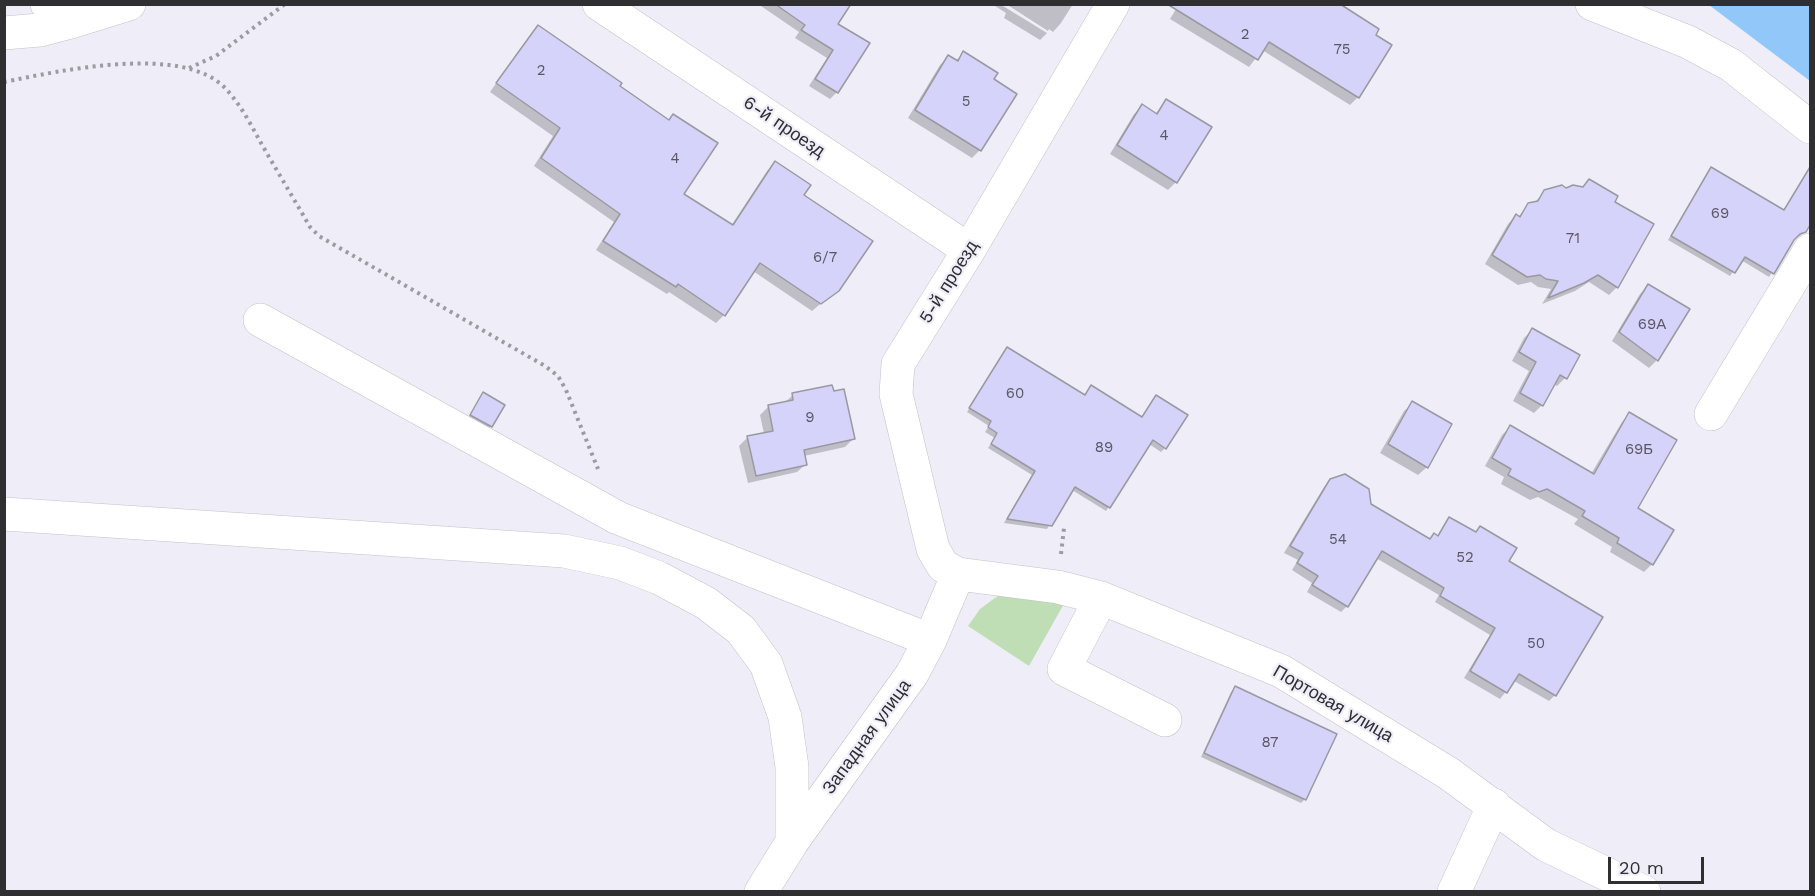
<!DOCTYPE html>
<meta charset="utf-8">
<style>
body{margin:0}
#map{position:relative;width:1815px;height:896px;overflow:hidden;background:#efeef8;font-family:"Work Sans",sans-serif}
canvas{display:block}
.frame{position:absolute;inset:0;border:6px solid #2f2f32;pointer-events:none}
.scale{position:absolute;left:1608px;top:857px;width:96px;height:27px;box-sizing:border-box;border:3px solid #2f2f32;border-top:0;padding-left:8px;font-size:18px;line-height:21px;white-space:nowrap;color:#2f2f32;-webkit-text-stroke:4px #efeef8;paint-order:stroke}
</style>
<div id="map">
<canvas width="1815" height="896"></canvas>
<div class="frame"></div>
<div class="scale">20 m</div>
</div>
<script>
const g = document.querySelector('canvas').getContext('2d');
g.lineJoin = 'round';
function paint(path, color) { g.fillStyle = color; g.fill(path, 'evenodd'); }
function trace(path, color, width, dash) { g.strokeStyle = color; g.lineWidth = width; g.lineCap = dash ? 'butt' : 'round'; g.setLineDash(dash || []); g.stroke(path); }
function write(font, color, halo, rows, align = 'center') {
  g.font = font + ' "Work Sans",sans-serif'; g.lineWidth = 4.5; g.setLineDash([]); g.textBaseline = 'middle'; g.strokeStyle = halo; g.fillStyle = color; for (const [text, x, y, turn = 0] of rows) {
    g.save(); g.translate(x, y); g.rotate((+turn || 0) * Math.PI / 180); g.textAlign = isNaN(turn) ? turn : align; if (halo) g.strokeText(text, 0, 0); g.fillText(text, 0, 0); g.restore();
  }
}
paint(new Path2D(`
 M 999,595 L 1065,602 L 1029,666 L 968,626 L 980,609 Z`), '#c0deb5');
paint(new Path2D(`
 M 1709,5 L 1810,5 L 1810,81 Z`), '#92c8f9');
paint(new Path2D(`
 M 763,4 L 849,4 L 836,24 L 867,44 L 837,92 L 830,99 L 809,86 L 827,58 L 795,38 L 799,32 L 761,6 Z
 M 992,4 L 1005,4 L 1003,6 L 1047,33 L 1040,40 L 1004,18 L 1006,13 Z
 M 1006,4 L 1073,4 L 1061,23 L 1053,32 L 1049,29 L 1048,31 Z
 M 1179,4 L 1291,4 L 1358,97 L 1350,105 L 1262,50 L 1249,67 L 1170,19 Z
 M 538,27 L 667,121 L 673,116 L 682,195 L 731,226 L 767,171 L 775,163 L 802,195 L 837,290 L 812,311 L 753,271 L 724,315 L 716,323 L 669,292 L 667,294 L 596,250 L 614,222 L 534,166 L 553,136 L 490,92 L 530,35 Z
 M 964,53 L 992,80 L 980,150 L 972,158 L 908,118 L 940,65 L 949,57 L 955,61 Z
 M 1167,100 L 1176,182 L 1168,190 L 1110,154 L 1134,114 L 1143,106 L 1155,114 Z
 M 1711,169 L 1783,212 L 1796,193 L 1810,202 L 1810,222 L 1800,236 L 1795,237 L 1769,277 L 1741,260 L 1730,276 L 1668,240 Z
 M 1589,180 L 1613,202 L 1617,287 L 1609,295 L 1589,282 L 1575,291 L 1542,304 L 1551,289 L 1538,287 L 1531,282 L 1518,285 L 1485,264 L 1508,224 L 1516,216 L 1518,217 L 1529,204 L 1534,203 L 1545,191 L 1581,188 Z
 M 1648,286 L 1657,360 L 1649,368 L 1612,341 L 1640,294 Z
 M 1532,330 L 1578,355 L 1565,378 L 1557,386 L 1553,384 L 1542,405 L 1534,413 L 1513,401 L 1529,371 L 1512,361 L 1524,338 Z
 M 1007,349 L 1084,396 L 1141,418 L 1156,396 L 1165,448 L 1161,452 L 1149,444 L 1106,511 L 1072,490 L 1047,529 L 1004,523 L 1032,475 L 988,448 L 995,438 L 985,432 L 989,426 L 967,412 Z
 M 483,394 L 491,426 L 487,430 L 467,419 Z
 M 793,395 L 853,439 L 845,447 L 804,456 L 806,464 L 797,472 L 748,483 L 739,446 L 747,438 L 764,434 L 760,415 L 769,406 L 784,403 Z
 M 1413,403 L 1427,467 L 1418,475 L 1380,453 L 1404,411 Z
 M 1630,414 L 1636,509 L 1652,564 L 1644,572 L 1610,552 L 1612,547 L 1574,524 L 1578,519 L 1538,497 L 1530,500 L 1501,484 L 1504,477 L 1485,466 L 1502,435 L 1510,427 L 1591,474 L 1622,422 Z
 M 1331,480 L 1429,540 L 1436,537 L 1450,519 L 1507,562 L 1555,695 L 1549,701 L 1514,681 L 1500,699 L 1464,678 L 1490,635 L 1435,602 L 1439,595 L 1376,558 L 1347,606 L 1341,612 L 1307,592 L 1312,583 L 1292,570 L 1298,560 L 1284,553 L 1324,487 Z
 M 1235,688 L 1305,799 L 1301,803 L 1201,757 L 1231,692 Z`), '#0003');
const building = new Path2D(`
 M 775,4 L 851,4 L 838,24 L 870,43 L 838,93 L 815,79 L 833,50 L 801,30 L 805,25 Z
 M 1167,4 L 1340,4 L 1379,29 L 1376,35 L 1392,45 L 1359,98 L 1269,42 L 1258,60 Z
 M 538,25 L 622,83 L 620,86 L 669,120 L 673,114 L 718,143 L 684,194 L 733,225 L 775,161 L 811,185 L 804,195 L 873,241 L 839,291 L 821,304 L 760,263 L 725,316 L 678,284 L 676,287 L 603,241 L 620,214 L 541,158 L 560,128 L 496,83 Z
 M 963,51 L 998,73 L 994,79 L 1017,94 L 981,151 L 915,110 L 948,55 L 958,61 Z
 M 1166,99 L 1212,127 L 1177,183 L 1117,145 L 1142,104 L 1157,114 Z
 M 1711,167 L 1784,210 L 1810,167 L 1810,225 L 1806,232 L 1800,234 L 1794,240 L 1774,274 L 1745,257 L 1735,273 L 1671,236 Z
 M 1589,179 L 1618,196 L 1615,202 L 1654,224 L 1618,288 L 1598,275 L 1584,283 L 1548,298 L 1558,281 L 1546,279 L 1540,275 L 1527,277 L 1492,255 L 1516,214 L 1520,217 L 1528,203 L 1538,201 L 1544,190 L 1562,185 L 1566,188 L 1573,185 L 1583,187 Z
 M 1648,284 L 1690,309 L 1658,361 L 1619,332 Z
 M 1532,328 L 1580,355 L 1567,379 L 1560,375 L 1543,406 L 1520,393 L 1536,362 L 1519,352 Z
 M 1007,347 L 1085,395 L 1091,385 L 1142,417 L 1156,395 L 1188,415 L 1166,449 L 1153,440 L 1110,508 L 1075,487 L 1052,526 L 1007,519 L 1035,471 L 991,444 L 997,433 L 988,427 L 991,421 L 969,408 Z
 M 832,385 L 834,391 L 844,389 L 855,439 L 804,450 L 807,465 L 756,476 L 747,436 L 773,431 L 768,405 L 793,400 L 792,393 Z
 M 483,392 L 505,405 L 492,427 L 470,415 Z
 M 1412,401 L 1452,424 L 1428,468 L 1388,444 Z
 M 1629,412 L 1677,440 L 1638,508 L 1674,530 L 1653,565 L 1617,543 L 1619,538 L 1582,516 L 1585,511 L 1547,489 L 1539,492 L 1508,475 L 1511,469 L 1492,458 L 1510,425 L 1594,474 Z
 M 1345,474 L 1369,489 L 1371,504 L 1430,539 L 1434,533 L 1438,536 L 1449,517 L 1476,532 L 1480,526 L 1517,548 L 1509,561 L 1603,617 L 1556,696 L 1519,674 L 1507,693 L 1470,671 L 1495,628 L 1440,596 L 1444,588 L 1382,551 L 1348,607 L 1312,585 L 1318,576 L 1297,563 L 1303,553 L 1290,546 L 1330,479 Z
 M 1235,686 L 1337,734 L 1306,800 L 1204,753 Z`);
paint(building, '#d6d3fa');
trace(building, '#9999a1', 1.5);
const minor = new Path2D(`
 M 47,4 L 74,21 L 129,4
 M 599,4 L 969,250
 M 1113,4 L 969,250 L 898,364 L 896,394 L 933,549 L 943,566 L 958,574 L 1058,587 L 1101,598 L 1281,671 L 1448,773 L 1546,845 L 1644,892
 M 1592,4 L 1688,42 L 1731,65 L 1810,127
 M 4,33 L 40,30 L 74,21
 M 260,320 L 618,518 L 930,640
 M 1711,414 L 1810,250
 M 4,514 L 564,551 L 620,563 L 659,578 L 706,603 L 741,630 L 766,664 L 785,717 L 792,767 L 792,842
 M 1101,598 L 1064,669 L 1165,720
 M 761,892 L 792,842 L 912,674 L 930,640 L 958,574
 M 1454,892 L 1494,805`);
trace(minor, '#c1c1ca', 34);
trace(new Path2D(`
 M 189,68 L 216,56 L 285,4
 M 4,82 C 59,71 184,43 226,89 C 241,105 251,125 261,143 C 277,171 294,199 310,227 L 319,236 L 545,366 L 558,376 L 566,390 L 598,469
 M 1061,554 L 1064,528`), '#9c9ba2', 4, [3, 4.5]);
trace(minor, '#fff', 33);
write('15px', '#595864', null, [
 ["2",1245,35],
 ["75",1342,50],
 ["2",541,71],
 ["5",966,102],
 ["4",1164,136],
 ["4",675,159],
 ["69",1720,214],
 ["71",1573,239],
 ["6/7",825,258],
 ["69А",1652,325],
 ["60",1015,394],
 ["9",810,418],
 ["89",1104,448],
 ["69Б",1639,450],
 ["54",1338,540],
 ["52",1465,558],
 ["50",1536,644],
 ["87",1270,743]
]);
write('18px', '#2f2f32', '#efeef8', [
 ["6-й проезд",784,127,34],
 ["5-й проезд",949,282,-58],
 ["Портовая улица",1333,704,30],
 ["Западная улица",867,737,-54]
]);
</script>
